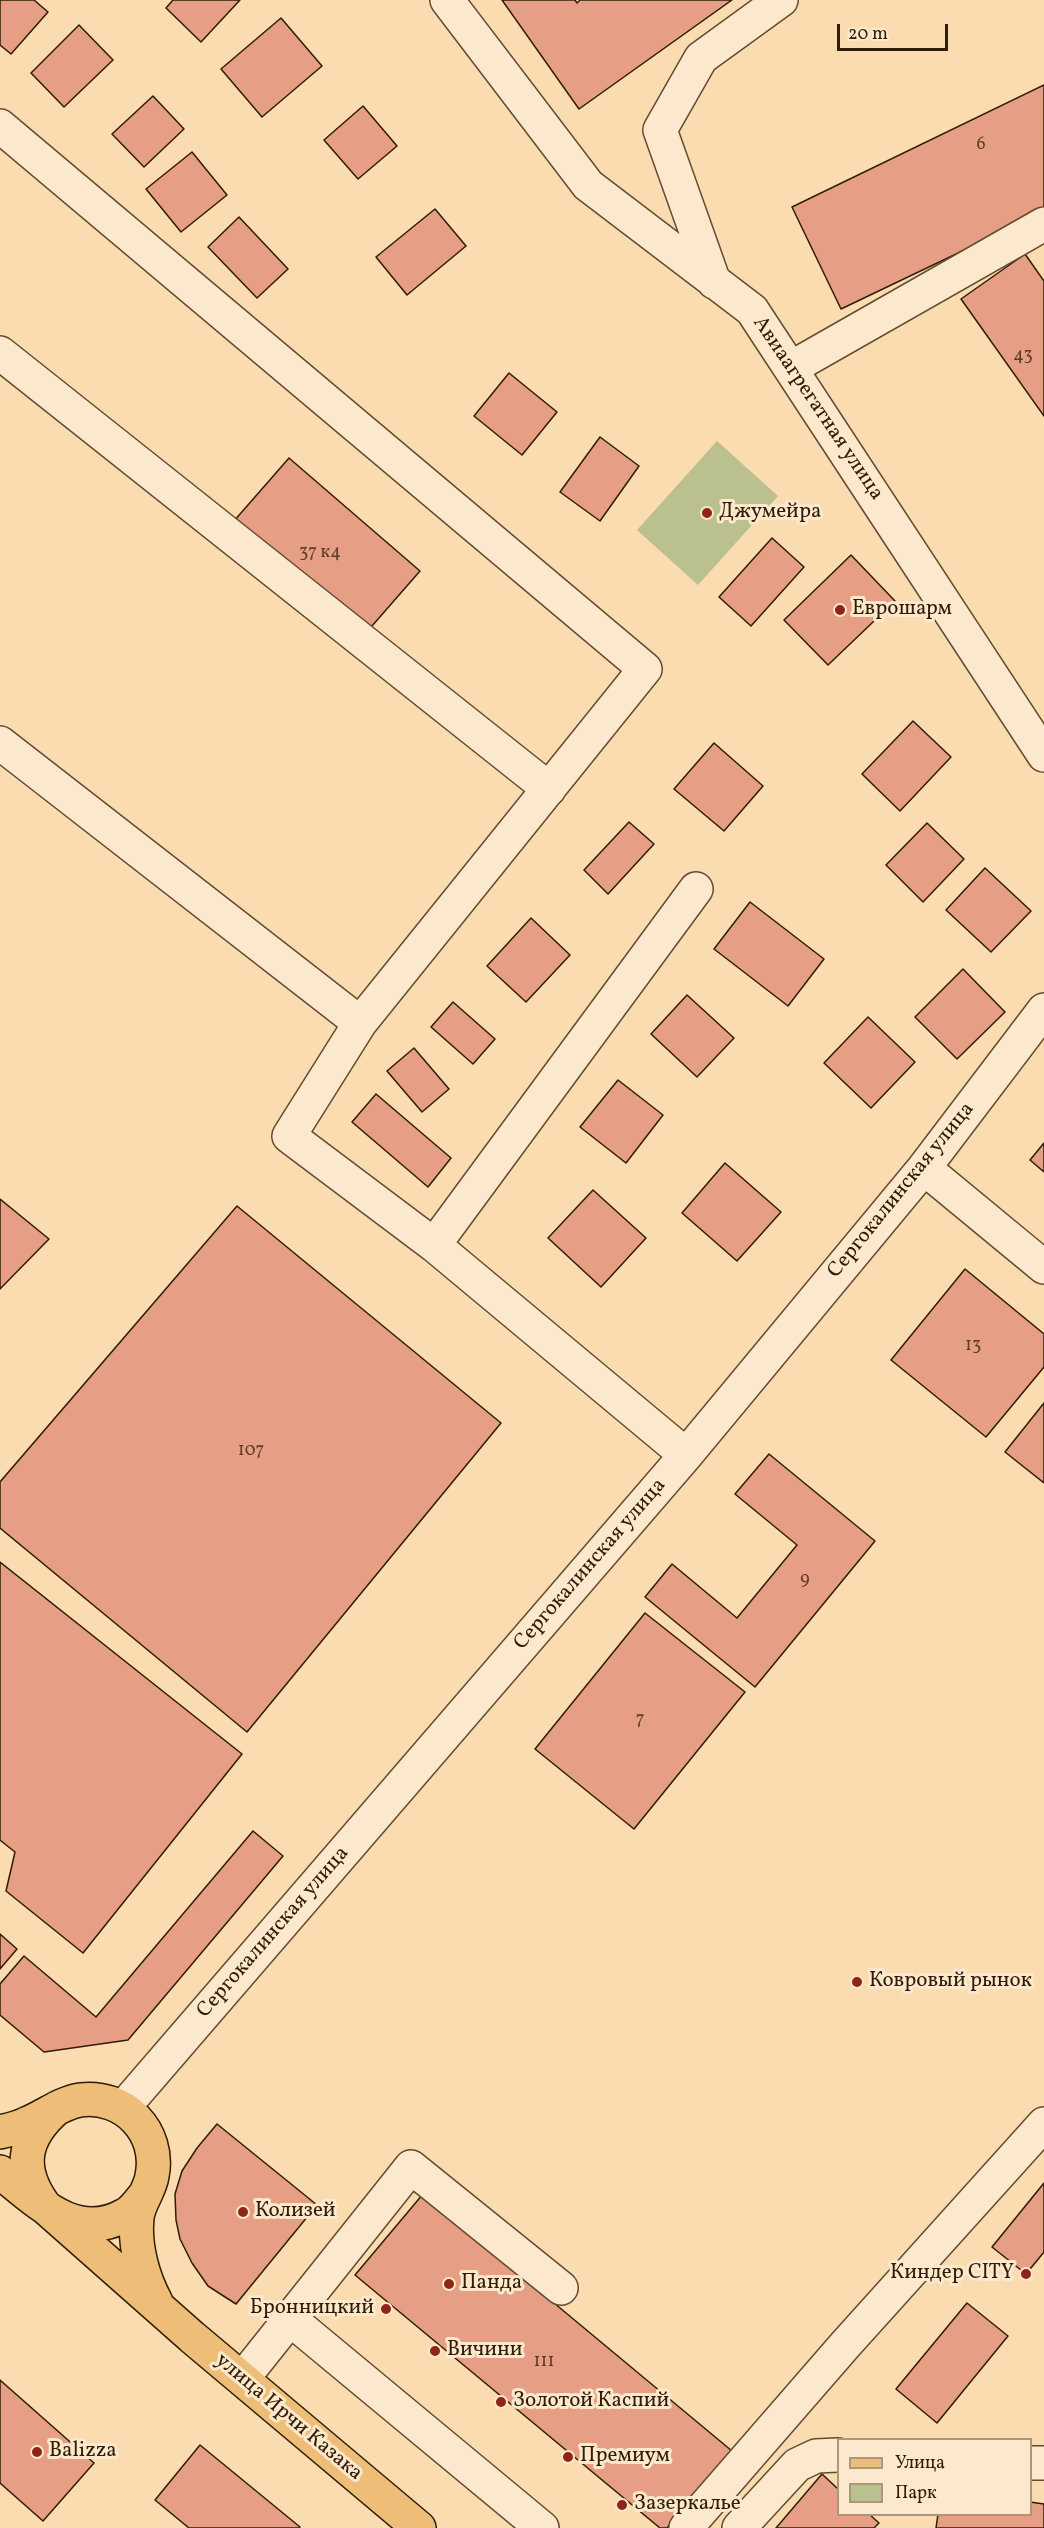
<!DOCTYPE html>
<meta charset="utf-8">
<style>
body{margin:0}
#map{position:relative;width:1044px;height:2528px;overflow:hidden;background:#fbdbb0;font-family:Vollkorn,serif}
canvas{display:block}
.legend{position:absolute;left:837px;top:2438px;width:195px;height:78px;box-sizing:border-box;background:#fce8cc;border:2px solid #aa977c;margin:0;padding:8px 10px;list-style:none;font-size:18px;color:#2f1d05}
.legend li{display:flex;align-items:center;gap:12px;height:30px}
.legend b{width:30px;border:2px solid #aa977c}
.scale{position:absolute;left:837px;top:24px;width:111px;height:27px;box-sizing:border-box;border:3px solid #2f1d05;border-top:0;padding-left:8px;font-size:18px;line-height:21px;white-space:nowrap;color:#2f1d05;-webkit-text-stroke:4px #fce8cc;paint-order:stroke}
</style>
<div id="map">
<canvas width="1044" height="2528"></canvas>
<ul class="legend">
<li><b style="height:8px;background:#eebe78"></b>Улица</li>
<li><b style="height:16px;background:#bac18e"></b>Парк</li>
</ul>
<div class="scale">20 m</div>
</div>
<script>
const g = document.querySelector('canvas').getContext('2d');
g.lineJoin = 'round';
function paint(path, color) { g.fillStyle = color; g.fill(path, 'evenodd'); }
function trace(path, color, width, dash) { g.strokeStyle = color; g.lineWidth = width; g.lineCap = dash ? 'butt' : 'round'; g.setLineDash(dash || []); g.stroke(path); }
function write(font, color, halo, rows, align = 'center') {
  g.font = font + ' Vollkorn,serif'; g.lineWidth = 6; g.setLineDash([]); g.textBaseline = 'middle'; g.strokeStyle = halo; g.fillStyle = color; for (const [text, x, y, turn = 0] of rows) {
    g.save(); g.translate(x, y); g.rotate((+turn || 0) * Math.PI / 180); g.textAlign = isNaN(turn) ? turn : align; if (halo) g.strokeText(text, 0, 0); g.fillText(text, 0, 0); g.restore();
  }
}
paint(new Path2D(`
 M 717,441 L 778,496 L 698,585 L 637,530 Z`), '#bac18e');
const building = new Path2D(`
 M 0,0 L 34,0 L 48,12 L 11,54 L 0,45 Z
 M 173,0 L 240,0 L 201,42 L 166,8 Z
 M 502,0 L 575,0 L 577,3 L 580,0 L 732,0 L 579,109 Z
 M 281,18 L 322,66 L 262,117 L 221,69 Z
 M 79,25 L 113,60 L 64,107 L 31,73 Z
 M 1044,85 L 1044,212 L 841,309 L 792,207 Z
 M 153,96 L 184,129 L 144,167 L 112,134 Z
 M 363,106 L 397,146 L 358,179 L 324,140 Z
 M 192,152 L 227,195 L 181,232 L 146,189 Z
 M 435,209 L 466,246 L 407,295 L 376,257 Z
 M 239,217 L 288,269 L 257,298 L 208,247 Z
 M 1025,254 L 1044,281 L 1044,416 L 961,299 Z
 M 509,373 L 557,412 L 522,455 L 474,416 Z
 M 600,437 L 639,466 L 600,521 L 560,492 Z
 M 289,458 L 420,571 L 351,650 L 220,537 Z
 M 772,538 L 804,567 L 751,626 L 719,597 Z
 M 851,555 L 895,601 L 828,665 L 784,620 Z
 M 913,721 L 951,757 L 900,811 L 862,774 Z
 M 714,743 L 763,786 L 724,831 L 674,789 Z
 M 629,822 L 654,844 L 608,894 L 584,870 Z
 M 927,823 L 964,859 L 923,902 L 886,865 Z
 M 985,868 L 1031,911 L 991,952 L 946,910 Z
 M 750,902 L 824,959 L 788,1006 L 714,949 Z
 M 531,918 L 570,955 L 526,1002 L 487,966 Z
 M 963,969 L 1005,1012 L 957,1059 L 915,1017 Z
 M 687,995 L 734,1038 L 697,1077 L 651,1034 Z
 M 453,1002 L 495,1039 L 473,1064 L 431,1027 Z
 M 868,1017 L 915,1062 L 871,1108 L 824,1063 Z
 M 414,1048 L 449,1089 L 422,1112 L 387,1071 Z
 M 618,1080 L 663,1115 L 626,1163 L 580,1127 Z
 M 376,1094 L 451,1158 L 428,1187 L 352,1122 Z
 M 1044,1143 L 1044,1172 L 1030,1160 Z
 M 725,1163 L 781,1212 L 737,1261 L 682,1213 Z
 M 593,1190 L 646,1238 L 601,1287 L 548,1238 Z
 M 0,1199 L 49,1239 L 0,1289 Z
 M 237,1206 L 501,1423 L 247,1732 L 0,1528 L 0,1482 Z
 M 965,1269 L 1044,1334 L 1044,1367 L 986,1437 L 891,1360 Z
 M 1044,1403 L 1044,1483 L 1005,1452 Z
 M 769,1454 L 875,1541 L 755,1687 L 645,1597 L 672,1564 L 737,1618 L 797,1545 L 735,1494 Z
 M 0,1562 L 242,1754 L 83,1953 L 6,1891 L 15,1852 L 0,1840 Z
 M 645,1613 L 745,1692 L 634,1829 L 535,1749 Z
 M 253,1831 L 283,1856 L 128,2040 L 44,2052 L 0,2015 L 0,1984 L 24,1956 L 96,2017 Z
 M 0,1934 L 17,1949 L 0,1969 Z
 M 217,2124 L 317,2205 L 236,2304 L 208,2286 L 192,2263 L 180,2239 L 176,2220 L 175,2194 L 182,2171 L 197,2148 Z
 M 1044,2183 L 1044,2252 L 1026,2274 L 992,2247 Z
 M 423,2194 L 732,2451 L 667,2528 L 660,2528 L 355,2275 Z
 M 967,2303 L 1008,2336 L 937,2423 L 896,2389 Z
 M 0,2380 L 94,2463 L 43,2521 L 0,2483 Z
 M 200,2445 L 300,2527 L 299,2528 L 189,2528 L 155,2500 Z
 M 822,2474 L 838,2489 L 838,2514 L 869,2514 L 879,2523 L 874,2528 L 776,2528 Z
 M 1030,2502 L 1044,2504 L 1044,2528 L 936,2528 L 938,2514 L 1030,2514 Z`);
paint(building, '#e69e84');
trace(building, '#2f1d05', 1.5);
const minor = new Path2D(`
 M 447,0 L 588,185 L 752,310 L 1044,755
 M 0,126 L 645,669 L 360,1023 L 289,1136 L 434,1245 L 686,1455
 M 714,282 L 660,130 L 701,58 L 781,0
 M 0,353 L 549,789
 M 791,368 L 1044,224
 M 0,743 L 360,1023
 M 924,1168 L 1044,1267
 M 434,1245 L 696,889
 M 123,2108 L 686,1455 L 924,1168 L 1044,1010
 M 290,2319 L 411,2167 L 561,2288
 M 243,2378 L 290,2319 L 542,2528
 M 1030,2463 L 1044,2463
 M 686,2528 L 845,2345 L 1044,2124
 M 739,2528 L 797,2465 L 816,2456 L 838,2455`);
const major = new Path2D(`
 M 57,2108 C 21,2139 18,2171 46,2208 L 192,2337 L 419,2528
 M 0,2132 C 9,2130 18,2128 26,2124 C 44,2117 61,2103 80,2100 C 124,2094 161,2132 152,2176 C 150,2190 138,2204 137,2218 C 134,2246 143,2278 156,2302
 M 0,2172 C 37,2201 76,2243 125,2215 C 133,2211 139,2202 144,2196`);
trace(minor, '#624c30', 36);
trace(major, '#2f1d05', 36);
trace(minor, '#fce8cc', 33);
trace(major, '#eebe78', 33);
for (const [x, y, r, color] of [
 [707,513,6,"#8f2418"],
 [840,610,6,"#8f2418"],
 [857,1982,6,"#8f2418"],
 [243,2212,6,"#8f2418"],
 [1026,2274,6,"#8f2418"],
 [449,2284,6,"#8f2418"],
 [386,2309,6,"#8f2418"],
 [435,2351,6,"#8f2418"],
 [501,2402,6,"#8f2418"],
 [37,2452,6,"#8f2418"],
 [568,2457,6,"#8f2418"],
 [622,2505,6,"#8f2418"]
]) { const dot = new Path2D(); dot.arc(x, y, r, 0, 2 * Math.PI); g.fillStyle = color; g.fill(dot); trace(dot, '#fce8cc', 2); }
write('18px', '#5d3d25', null, [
 ["6",981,146],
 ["43",1023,357],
 ["37 к4",320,554],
 ["13",973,1347],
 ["107",251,1452],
 ["9",805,1581],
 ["7",640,1721],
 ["111",544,2363]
]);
write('21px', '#2f1d05', '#fce8cc', [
 ["Авиаагрегатная улица",817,409,56],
 ["Сергокалинская улица",902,1191,-51],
 ["Сергокалинская улица",591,1565,-49],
 ["Сергокалинская улица",274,1933,-49],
 ["улица Ирчи Казака",288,2418,40]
]);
write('21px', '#2f1d05', '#fce8cc', [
 ["Джумейра",719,513],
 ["Еврошарм",852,610],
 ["Ковровый рынок",869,1982],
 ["Колизей",255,2212],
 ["Киндер CITY",1014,2274,"right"],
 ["Панда",461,2284],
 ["Бронницкий",374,2309,"right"],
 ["Вичини",447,2351],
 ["Золотой Каспий",513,2402],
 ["Balizza",49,2452],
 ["Премиум",580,2457],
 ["Зазеркалье",634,2505]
], 'left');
</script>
